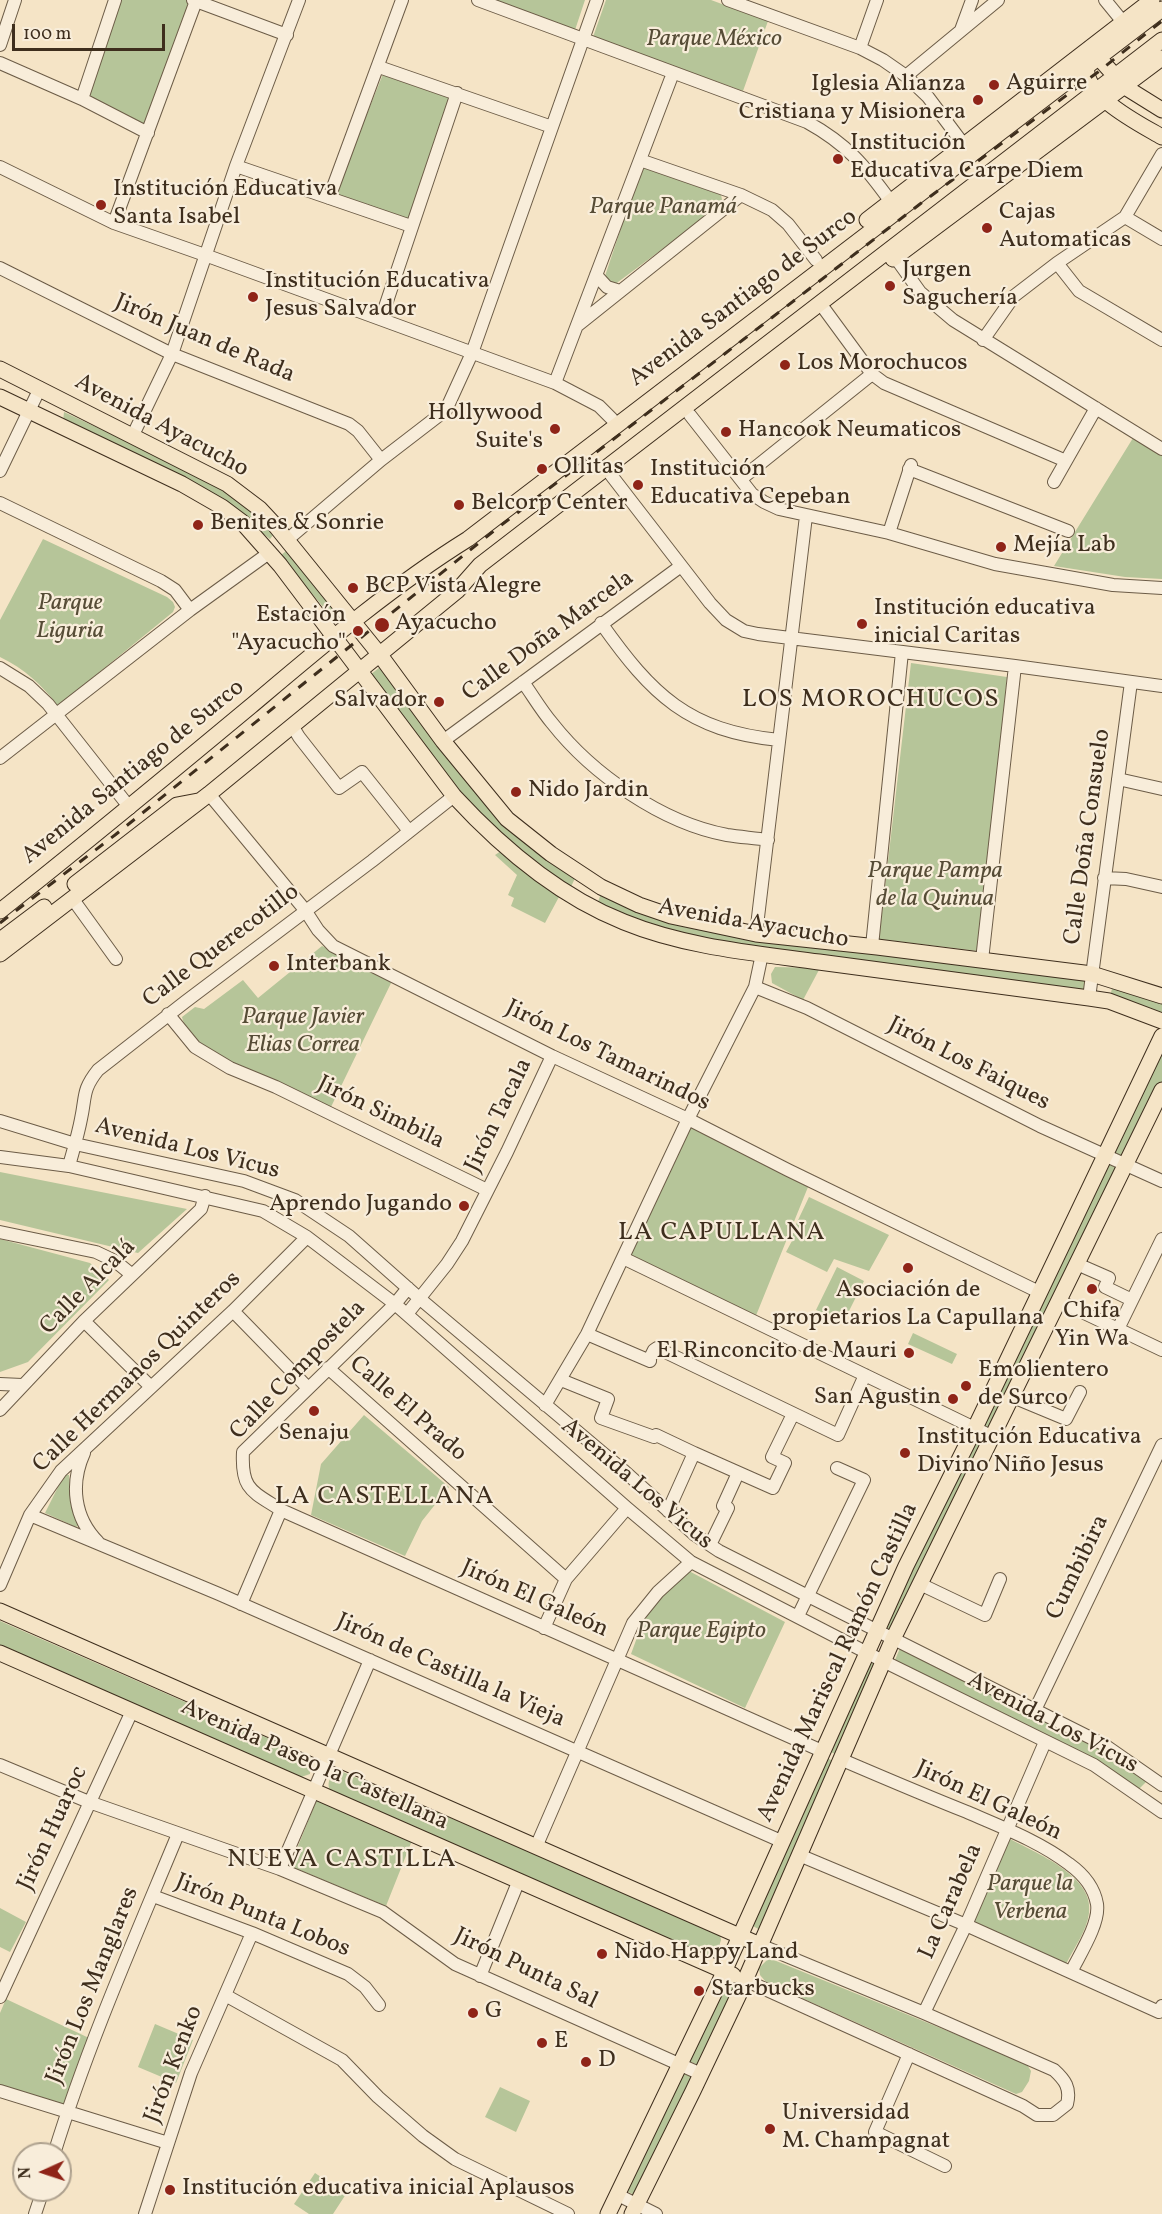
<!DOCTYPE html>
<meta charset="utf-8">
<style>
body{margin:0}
#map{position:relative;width:1162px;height:2214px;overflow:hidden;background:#f5e4c6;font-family:Vollkorn,serif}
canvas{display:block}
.north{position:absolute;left:12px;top:2142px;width:60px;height:60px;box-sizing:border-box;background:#f8edda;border:2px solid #aea18e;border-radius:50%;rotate:267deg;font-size:16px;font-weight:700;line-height:24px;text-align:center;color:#3e2e1d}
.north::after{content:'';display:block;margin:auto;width:21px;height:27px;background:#8f2418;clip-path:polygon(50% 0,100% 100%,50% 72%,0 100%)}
.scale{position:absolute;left:12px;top:24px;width:153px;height:27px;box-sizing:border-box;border:3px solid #3e2e1d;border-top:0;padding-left:8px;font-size:18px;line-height:21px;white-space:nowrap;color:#3e2e1d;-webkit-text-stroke:4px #f8edda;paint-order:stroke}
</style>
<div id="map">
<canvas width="1162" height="2214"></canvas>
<div class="north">N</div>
<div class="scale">100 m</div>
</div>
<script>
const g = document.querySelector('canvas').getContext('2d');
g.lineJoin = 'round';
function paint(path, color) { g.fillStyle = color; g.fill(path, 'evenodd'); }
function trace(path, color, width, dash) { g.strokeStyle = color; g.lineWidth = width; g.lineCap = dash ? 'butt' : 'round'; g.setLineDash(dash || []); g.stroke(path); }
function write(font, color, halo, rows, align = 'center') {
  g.font = font + ' Vollkorn,serif'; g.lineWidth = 4.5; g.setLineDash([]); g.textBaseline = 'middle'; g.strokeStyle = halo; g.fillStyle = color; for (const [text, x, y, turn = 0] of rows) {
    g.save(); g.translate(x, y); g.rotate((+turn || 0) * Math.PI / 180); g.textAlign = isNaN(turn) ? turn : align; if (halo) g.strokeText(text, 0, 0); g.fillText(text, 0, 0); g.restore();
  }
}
paint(new Path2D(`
 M 115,0 L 193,0 L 148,133 L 82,99 Z
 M 495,0 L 585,0 L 575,30 Z
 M 606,0 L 711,0 L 768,21 L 743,91 L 593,37 Z
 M 383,74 L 452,96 L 409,222 L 334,196 Z
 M 645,167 L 721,195 L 723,204 L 614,285 L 604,279 L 639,174 Z
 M 64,412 L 207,479 L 252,509 L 274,534 L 270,539 L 221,501 L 63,422 Z
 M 1133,438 L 1162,456 L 1162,579 L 1125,577 L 1054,566 Z
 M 43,539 L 167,597 L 173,602 L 175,607 L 173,612 L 58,706 C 42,685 25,669 0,657 L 0,620 Z
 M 286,551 L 336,610 L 330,615 L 280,556 Z
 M 911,663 L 1007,677 L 978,951 L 879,939 Z
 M 380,667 L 473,786 L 576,876 L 570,889 L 522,856 L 457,793 L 370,675 Z
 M 501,851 L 560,895 L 545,923 L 511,906 L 514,898 L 508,895 L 517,875 L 495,855 Z
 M 601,893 L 670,918 L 1090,975 L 1086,993 L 758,950 L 659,932 L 620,915 L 598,902 Z
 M 322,946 L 393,979 L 330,1109 C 296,1094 189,1055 182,1017 L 195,1007 L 204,1009 L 243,980 L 258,998 Z
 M 775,967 L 820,968 L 803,1000 L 772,983 L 771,974 Z
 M 1114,979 L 1162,998 L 1162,1023 L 1109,1002 Z
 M 1162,1042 L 1162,1084 L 1126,1161 L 1109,1153 Z
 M 690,1126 L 808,1187 L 755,1318 L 628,1257 Z
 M 1106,1158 L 1122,1165 L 991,1433 L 979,1427 Z
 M 0,1172 L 187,1209 L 138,1253 L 0,1220 Z
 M 809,1197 L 889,1235 L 869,1271 L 834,1259 L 827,1272 L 786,1252 L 793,1239 L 790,1237 Z
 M 0,1239 L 90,1263 L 109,1280 L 28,1362 L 0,1372 Z
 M 837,1267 L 864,1281 L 843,1323 L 816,1310 Z
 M 913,1333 L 957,1354 L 952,1364 L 908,1344 Z
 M 364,1415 L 449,1487 L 422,1521 L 405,1556 L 311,1515 L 321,1464 Z
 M 975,1433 L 988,1439 L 892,1634 L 881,1628 Z
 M 64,1475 L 69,1475 L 70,1493 L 79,1525 L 76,1527 L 45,1513 Z
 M 689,1571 L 785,1622 L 745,1708 L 631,1654 L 647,1610 Z
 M 0,1621 L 311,1757 L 310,1774 L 298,1778 L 0,1649 Z
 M 900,1648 L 1106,1753 L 1147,1781 L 1139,1789 L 1053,1740 L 895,1660 Z
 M 868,1660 L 876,1664 L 837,1755 L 829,1751 Z
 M 825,1757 L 833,1761 L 760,1930 L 753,1926 Z
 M 343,1772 L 720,1933 L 721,1940 L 716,1956 L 706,1957 L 331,1793 C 325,1781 331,1774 343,1772 Z
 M 317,1799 L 413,1838 L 386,1906 L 290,1866 Z
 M 1008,1838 C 1034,1852 1095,1876 1089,1913 C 1087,1930 1074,1948 1066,1964 L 971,1923 Z
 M 0,1908 L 26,1922 L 10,1952 L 0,1947 Z
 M 769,1958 L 1026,2063 L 1031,2071 L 1029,2081 L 1022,2092 L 1016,2094 L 766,1982 L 760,1975 L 759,1968 Z
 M 728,1980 L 736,1985 L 698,2065 L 689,2061 Z
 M 6,1999 L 89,2038 L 65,2108 L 0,2086 L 0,2013 Z
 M 155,2024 L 193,2040 L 176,2083 L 138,2067 Z
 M 684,2072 L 695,2078 L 636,2196 L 625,2190 Z
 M 500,2087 L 530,2101 L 516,2132 L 485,2117 Z
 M 315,2173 L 346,2194 L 333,2214 L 309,2214 L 294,2204 Z`), '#b6c599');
const minor = new Path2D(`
 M 193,0 L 287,35
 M 478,0 L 807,122 C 847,144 865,166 891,202
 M 728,0 L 860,48 L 883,60 L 906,76 L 928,97 L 964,145
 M 1105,0 L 1123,22
 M 961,30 L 972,0
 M 0,45 L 15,0
 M 860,48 L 877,0
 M 0,63 L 82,99 L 148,133
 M 379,67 L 552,127
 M 906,76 L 998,0
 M 82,99 L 115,0
 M 640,160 L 741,195 L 772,210 L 788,224 L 816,260
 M 236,166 L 411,226
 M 0,167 L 114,223 L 205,255 L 555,383 L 599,406 L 612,419
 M 329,198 L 402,0
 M 1125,217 L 1162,154
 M 114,223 L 196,1
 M 895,257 L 920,292 L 953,320 L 1162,449
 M 1057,263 L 1079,291 L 1162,340
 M 0,268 L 172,354 L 349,424 L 358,431 L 381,460
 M 596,275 L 607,287 L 620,291
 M 825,310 L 872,374 L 884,383 L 1066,461
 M 381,319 L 457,93
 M 578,325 L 741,195
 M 983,340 L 1014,296 L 1057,263 L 1125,217 L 1162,239
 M 555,383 L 673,73
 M 690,415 L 752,494 L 764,502 L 779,509 L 889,533 L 995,564 L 1113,585 L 1162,588
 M 133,435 L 172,354 L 236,166 L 299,0
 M 909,469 L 1068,531
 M 0,471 L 40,388
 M 611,475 L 710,603 L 726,620 L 744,631 L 758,634 L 1015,666 L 1162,686
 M 741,479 L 872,374
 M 1054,482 L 1096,408
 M 0,503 L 161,581 L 175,590 L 190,610
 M 889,533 L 911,465
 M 287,540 L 381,460 L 446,410 L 472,353 L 597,0
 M 601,623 C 652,695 688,731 779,740
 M 0,668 L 29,686 L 48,704 L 130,808
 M 523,682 C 533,696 541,710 552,723 C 592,774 662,823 727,835 C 740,837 754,838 768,840
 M 293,727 L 299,737 L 339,788 L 362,772 L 409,831
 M 443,741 L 681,566
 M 0,758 L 190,610 L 269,553
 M 1118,779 L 1162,789
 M 209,794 L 305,910 L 318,930 L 333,946 L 552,1056 L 688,1119 L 788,1170 L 1039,1292
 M 1104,878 L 1126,879 L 1162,887
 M 72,898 L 116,959
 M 756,934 L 806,516
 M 872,946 L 902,652
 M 982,960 L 1015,666
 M 755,987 L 807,1008 L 1040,1126 L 1162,1181
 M 1089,998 L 1131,682
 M 168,1014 L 195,1047 L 230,1068 L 276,1087 L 487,1190
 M 0,1121 L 75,1144 L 244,1181 L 295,1200 L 349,1236 L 419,1298 L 623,1470 L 695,1535 L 719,1551 L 808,1596 L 1103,1744 L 1162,1785
 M 0,1157 L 69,1166 L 263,1211 L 307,1237 L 395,1304 L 627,1508 L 691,1562 L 883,1661 L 1094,1765 L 1162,1812
 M 69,1166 C 73,1151 78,1135 81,1119 C 86,1096 82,1090 98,1070 L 185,1002 L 372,861 L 454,796
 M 0,1232 L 96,1252 L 115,1261 L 131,1274
 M 623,1258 L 993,1437
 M 1077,1264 L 1109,1278 L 1105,1287 L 1132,1300
 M 408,1288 L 395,1304 L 243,1452 C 241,1490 252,1491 281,1510 L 822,1751
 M 1059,1301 L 1162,1350
 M 233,1311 L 308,1388
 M 407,1314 L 447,1264 L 462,1241 L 507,1152 L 552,1056
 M 84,1321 L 150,1386
 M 1118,1329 L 1162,1239
 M 587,1334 L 650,1361
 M 649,1360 L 654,1350 L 657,1348 L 838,1435 L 865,1375
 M 328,1368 L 566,1579
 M 561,1380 L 608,1399 L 601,1418 L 654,1437
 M 0,1384 L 22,1385
 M 1013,1397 L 1066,1419 L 1080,1392
 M 545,1405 L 587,1334 L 688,1119 L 755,987 L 762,954
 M 0,1410 L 84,1321 L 201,1209 L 205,1196
 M 656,1435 L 694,1453 L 668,1511
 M 84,1453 C 70,1484 74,1518 98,1542
 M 694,1453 L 773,1488 L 785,1463 L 772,1457 L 793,1414
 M 30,1515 L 219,1594 L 781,1841
 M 710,1545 L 728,1508 L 723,1506 L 738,1473
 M 920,1584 L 985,1615 L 1000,1579
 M 0,1585 L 30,1515 L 61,1471 L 233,1311 L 307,1237
 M 241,1604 L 281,1510
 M 798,1616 L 864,1480 L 837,1468
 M 544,1628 L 566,1579 L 627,1508
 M 1035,1710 L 1162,1445
 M 840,1759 C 882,1777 924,1795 967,1812 C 1001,1827 1039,1841 1069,1864 C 1083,1874 1094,1887 1097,1904 C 1100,1923 1080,1954 1071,1972
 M 0,1765 L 89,1802 L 280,1869 L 383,1912 L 455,1964 L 701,2074
 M 536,1847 L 633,1623 L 658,1592 L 691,1562
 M 799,1855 L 966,1925 L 1159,2012 L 1162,2006
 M 280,1869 L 370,1660
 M 153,1896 L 252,1933 L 348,1974 L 365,1987 L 379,2005
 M 480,1976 L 519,1880
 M 745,1980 L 1023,2106 L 1037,2115 L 1053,2115 L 1067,2104 C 1071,2088 1065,2080 1054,2070 L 924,2013 L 760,1945
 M 225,1995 L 342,2060 L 378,2097 L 423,2136 L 455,2159 L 568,2214
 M 0,1997 L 132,1711
 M 924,2013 L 966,1925 L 1045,1742
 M 909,2054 L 875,2132 L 945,2166
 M 0,2091 L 168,2143
 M 54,2154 C 88,2044 134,1940 178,1834
 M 618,2195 L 656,2214
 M 35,2214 L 43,2190
 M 145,2214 L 191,2073 L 252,1933`);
const major = new Path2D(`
 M 1098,57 L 1125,87 L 1162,110
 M 1087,65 C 1081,95 1140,124 1162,137
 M 867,220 L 1152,0
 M 893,259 L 1162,58
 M 0,369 L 227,484 L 260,509 L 274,524 L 380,655 L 443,741 L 507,819 L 551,854 L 601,887 L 639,905 L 671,916 L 756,934 L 877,947 L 1092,974 L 1162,996
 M 0,397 L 182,484 L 222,507 L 242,522 L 280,565 L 454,796 C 501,847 558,896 624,922 C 685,947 754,953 819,962 C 909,974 999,986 1089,998 L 1109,1001 L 1162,1021
 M 75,884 L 177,805 L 198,801
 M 0,911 C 85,844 168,775 251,706 C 321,647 391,587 468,539 L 1162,9
 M 0,940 L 44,907
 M 0,954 L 209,794 L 457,591 L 480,565 L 1162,40
 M 0,1611 L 760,1945
 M 0,1653 L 733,1975
 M 608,2214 L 719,1983 L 906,1566 L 975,1428 L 1162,1036
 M 632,2214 L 693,2091 L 740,1992 L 893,1639 L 1162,1090`);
trace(minor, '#6c5c47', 14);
trace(major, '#3e2e1d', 17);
trace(minor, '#f8edda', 12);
trace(major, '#f5e4c6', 15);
trace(new Path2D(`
 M 0,923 L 115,835 L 495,530 L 920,204 L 1098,72 L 1162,21`), '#3e2e1d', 3, [10, 10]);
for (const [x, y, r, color] of [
 [994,85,6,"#8f2418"],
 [978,100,6,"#8f2418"],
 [838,159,6,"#8f2418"],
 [101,205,6,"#8f2418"],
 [987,228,6,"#8f2418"],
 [890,286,6,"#8f2418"],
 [253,297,6,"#8f2418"],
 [785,365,6,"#8f2418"],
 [555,429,6,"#8f2418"],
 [726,432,6,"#8f2418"],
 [542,469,6,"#8f2418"],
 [638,485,6,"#8f2418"],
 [459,505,6,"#8f2418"],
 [198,525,6,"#8f2418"],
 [1001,547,6,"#8f2418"],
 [353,588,6,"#8f2418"],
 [862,624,6,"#8f2418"],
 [382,625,8,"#8f2418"],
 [358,631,6,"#8f2418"],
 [439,702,6,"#8f2418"],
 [516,792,6,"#8f2418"],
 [274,966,6,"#8f2418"],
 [464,1206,6,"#8f2418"],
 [908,1268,6,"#8f2418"],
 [1092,1289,6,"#8f2418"],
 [909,1353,6,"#8f2418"],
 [966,1386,6,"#8f2418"],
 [953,1399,6,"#8f2418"],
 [314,1411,6,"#8f2418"],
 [905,1453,6,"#8f2418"],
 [602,1954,6,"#8f2418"],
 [699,1991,6,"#8f2418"],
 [473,2013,6,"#8f2418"],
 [542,2043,6,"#8f2418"],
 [586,2062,6,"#8f2418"],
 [770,2129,6,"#8f2418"],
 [170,2190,6,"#8f2418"]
]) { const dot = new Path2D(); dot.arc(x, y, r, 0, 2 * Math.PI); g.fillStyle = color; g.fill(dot); trace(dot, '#f8edda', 2); }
write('italic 24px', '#564c36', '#f8edda', [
 ["Parque México",714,41],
 ["Parque Panamá",663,209],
 ["Parque",70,605],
 ["Liguria",70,633],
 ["Parque Pampa",935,873],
 ["de la Quinua",935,901],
 ["Parque Javier",303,1019],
 ["Elias Correa",303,1047],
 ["Parque Egipto",701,1633],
 ["Parque la",1030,1886],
 ["Verbena",1030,1914]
]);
write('24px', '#3e2e1d', '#f8edda', [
 ["Aguirre",1006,85],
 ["Iglesia Alianza",966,86,"right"],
 ["Cristiana y Misionera",966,114,"right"],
 ["Institución",850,145],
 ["Educativa Carpe Diem",850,173],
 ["Institución Educativa",113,191],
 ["Santa Isabel",113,219],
 ["Cajas",999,214],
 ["Automaticas",999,242],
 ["Jurgen",902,272],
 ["Saguchería",902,300],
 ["Institución Educativa",265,283],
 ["Jesus Salvador",265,311],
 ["Los Morochucos",797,365],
 ["Hollywood",543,415,"right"],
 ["Suite's",543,443,"right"],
 ["Hancook Neumaticos",738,432],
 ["Ollitas",554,469],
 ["Institución",650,471],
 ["Educativa Cepeban",650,499],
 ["Belcorp Center",471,505],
 ["Benites & Sonrie",210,525],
 ["Mejía Lab",1013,547],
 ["BCP Vista Alegre",365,588],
 ["Institución educativa",874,610],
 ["inicial Caritas",874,638],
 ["Estación",346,617,"right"],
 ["\"Ayacucho\"",346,645,"right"],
 ["Ayacucho",395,625],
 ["Salvador",427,702,"right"],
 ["Nido Jardin",528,792],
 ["Interbank",286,966],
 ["Aprendo Jugando",452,1206,"right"],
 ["Asociación de",908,1292,"center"],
 ["propietarios La Capullana",908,1320,"center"],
 ["Chifa",1092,1313,"center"],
 ["Yin Wa",1092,1341,"center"],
 ["El Rinconcito de Mauri",897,1353,"right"],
 ["Emolientero",978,1372],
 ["de Surco",978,1400],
 ["San Agustin",941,1399,"right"],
 ["Senaju",314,1435,"center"],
 ["Institución Educativa",917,1439],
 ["Divino Niño Jesus",917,1467],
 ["Nido Happy Land",614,1954],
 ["Starbucks",711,1991],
 ["G",485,2013],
 ["E",554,2043],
 ["D",598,2062],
 ["Universidad",782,2115],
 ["M. Champagnat",782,2143],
 ["Institución educativa inicial Aplausos",182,2190]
], 'left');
write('24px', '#3e2e1d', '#f8edda', [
 ["Avenida Santiago de Surco",744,299,-37],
 ["Jirón Juan de Rada",204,340,23],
 ["Avenida Ayacucho",161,427,28],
 ["Calle Doña Marcela",549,637,-36],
 ["Avenida Santiago de Surco",134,773,-39],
 ["Calle Doña Consuelo",1089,837,-82],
 ["Avenida Ayacucho",753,925,10],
 ["Calle Querecotillo",222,947,-37],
 ["Jirón Los Tamarindos",607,1057,26],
 ["Jirón Los Faiques",968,1065,27],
 ["Jirón Simbila",380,1114,26],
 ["Jirón Tacala",500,1116,-64],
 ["Avenida Los Vicus",187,1150,14],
 ["Calle Alcalá",89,1288,-45],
 ["Calle Compostela",299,1371,-46],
 ["Calle Hermanos Quinteros",138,1373,-44],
 ["Calle El Prado",407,1410,41],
 ["Avenida Los Vicus",636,1485,40],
 ["Cumbibira",1079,1568,-64],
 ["Jirón El Galeón",534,1600,24],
 ["Avenida Mariscal Ramón Castilla",839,1663,-65],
 ["Jirón de Castilla la Vieja",450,1672,24],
 ["Avenida Los Vicus",1052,1724,28],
 ["Avenida Paseo la Castellana",314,1766,24],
 ["Jirón El Galeón",988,1802,25],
 ["Jirón Huaroc",54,1829,-65],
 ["La Carabela",952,1902,-66],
 ["Jirón Punta Lobos",262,1917,22],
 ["Jirón Punta Sal",525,1970,26],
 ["Jirón Los Manglares",94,1986,-68],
 ["Jirón Kenko",175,2065,-69]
]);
g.letterSpacing = '1.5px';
write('26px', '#3e2e1d', '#f8edda', [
 ["LOS MOROCHUCOS",871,701],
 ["LA CAPULLANA",722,1234],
 ["LA CASTELLANA",385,1498],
 ["NUEVA CASTILLA",342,1861]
]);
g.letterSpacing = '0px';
</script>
